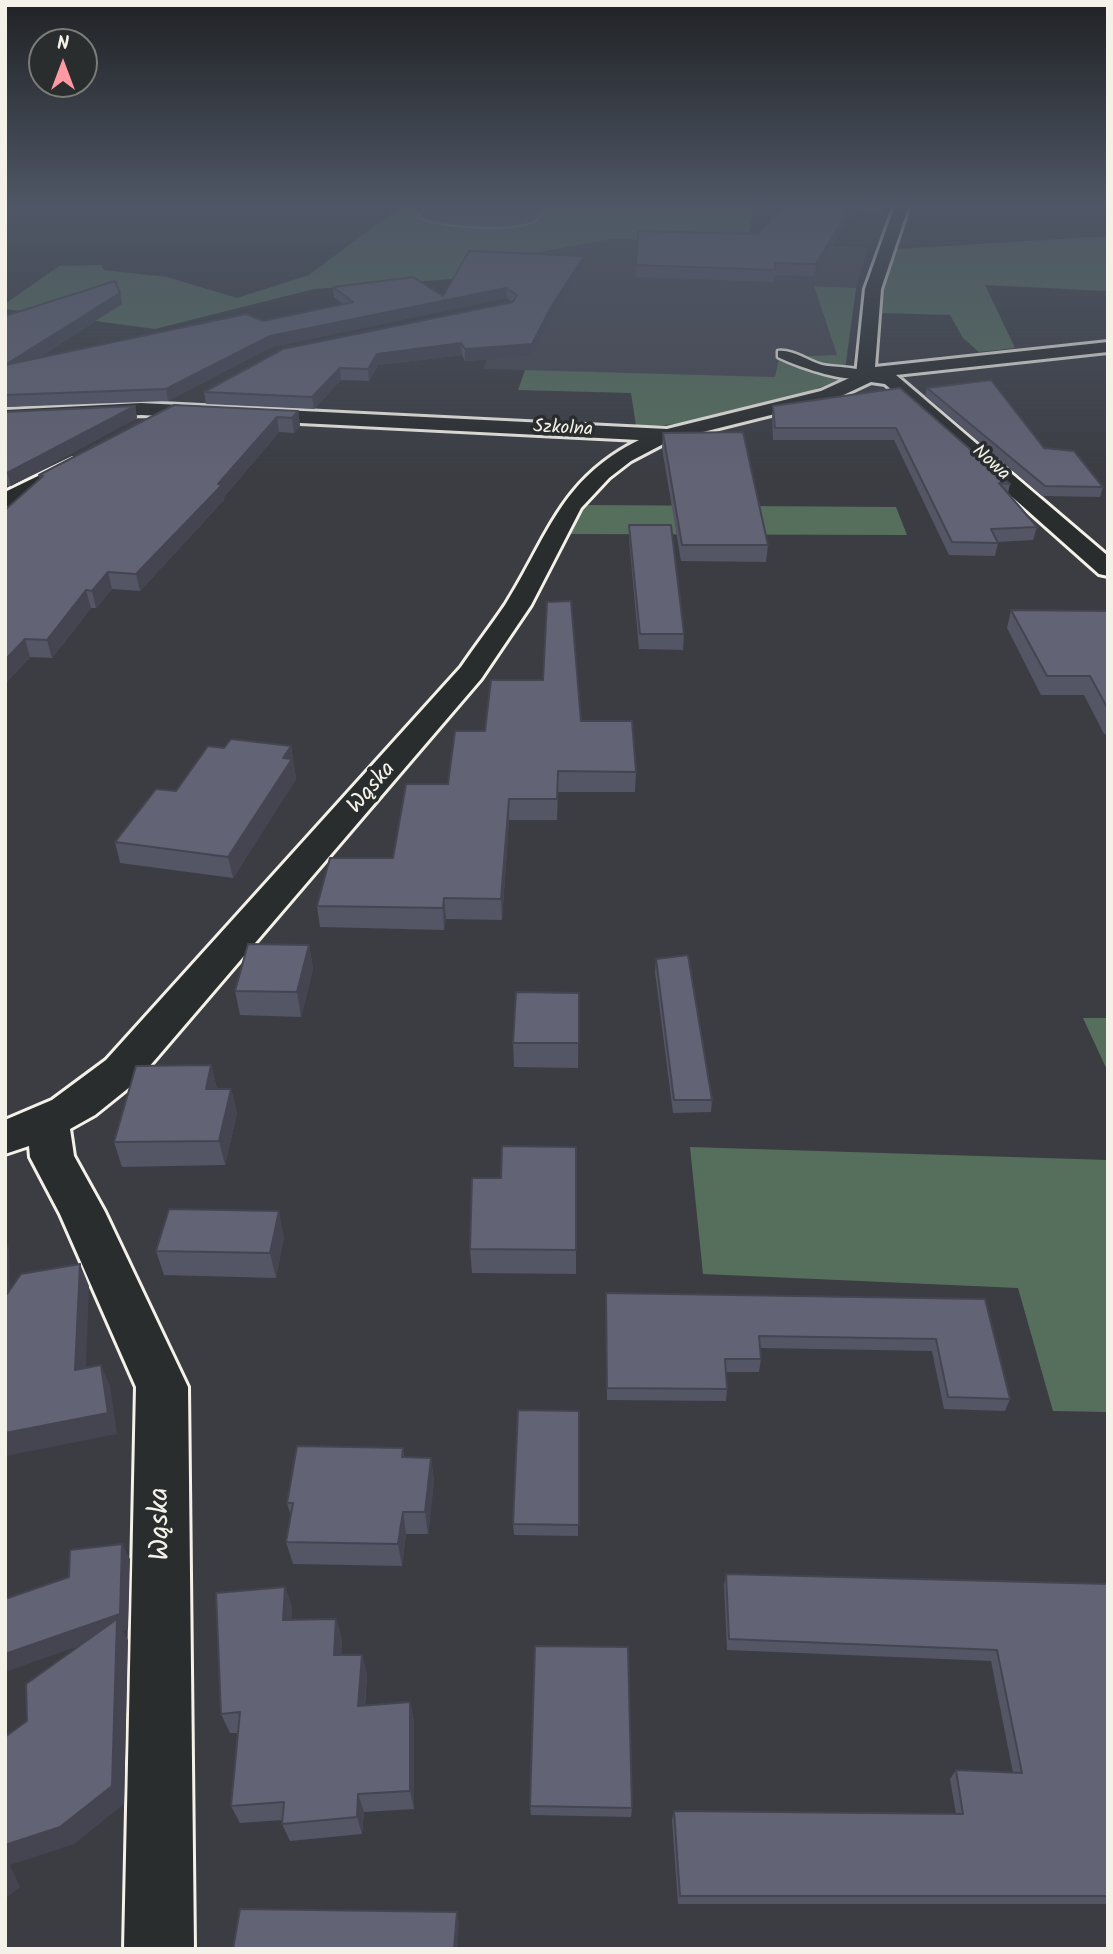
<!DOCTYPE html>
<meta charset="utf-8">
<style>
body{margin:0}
#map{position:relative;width:1113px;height:1954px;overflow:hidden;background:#3b3d43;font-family:Kalam,sans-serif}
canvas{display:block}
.frame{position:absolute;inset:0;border:7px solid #f4f1e8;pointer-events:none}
.north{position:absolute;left:28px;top:28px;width:70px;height:70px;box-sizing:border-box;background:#2a2d2e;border:2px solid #7b7b78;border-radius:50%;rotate:0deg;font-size:19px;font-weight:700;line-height:28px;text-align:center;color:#f4f1e8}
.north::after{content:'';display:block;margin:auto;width:24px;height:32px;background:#ff9aa2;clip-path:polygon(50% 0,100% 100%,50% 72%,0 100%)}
</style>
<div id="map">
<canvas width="1113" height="1954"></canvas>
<div class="frame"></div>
<div class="north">N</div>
</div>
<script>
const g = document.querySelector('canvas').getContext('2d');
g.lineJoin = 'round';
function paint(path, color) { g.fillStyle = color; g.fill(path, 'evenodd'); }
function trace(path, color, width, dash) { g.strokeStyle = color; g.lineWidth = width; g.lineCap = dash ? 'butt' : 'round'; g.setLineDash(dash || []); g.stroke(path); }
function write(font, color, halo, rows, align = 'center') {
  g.font = font + ' Kalam,sans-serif'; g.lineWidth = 7; g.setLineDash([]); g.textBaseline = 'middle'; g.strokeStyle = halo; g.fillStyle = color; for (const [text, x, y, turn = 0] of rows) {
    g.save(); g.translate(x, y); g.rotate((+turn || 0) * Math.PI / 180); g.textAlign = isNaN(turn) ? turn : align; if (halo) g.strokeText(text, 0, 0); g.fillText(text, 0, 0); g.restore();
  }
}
paint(new Path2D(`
 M 614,239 L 747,242 L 868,248 L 856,288 L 814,286 L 837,355 L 779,357 L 775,377 L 483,369 L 521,274 L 533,253 Z`), '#474852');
paint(new Path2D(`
 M 402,205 L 854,205 L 886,209 L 882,213 L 754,206 L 747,242 L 614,239 L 533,253 L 521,274 L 314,289 L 155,329 L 5,309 L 5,304 L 59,266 L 101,265 L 104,270 L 167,277 L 237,298 L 309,275 Z
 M 1108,236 L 1108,291 L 985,285 L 1015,348 L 979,352 L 963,338 L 950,315 L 881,313 L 884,278 L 897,249 Z
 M 814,286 L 856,288 L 844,377 C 792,402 694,428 636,426 L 631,393 L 518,390 L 525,370 L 775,377 L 779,357 L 837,355 Z
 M 584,505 L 896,507 L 907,535 L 566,534 Z
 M 1083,1018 L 1108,1018 L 1108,1072 Z
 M 690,1147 L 1108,1160 L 1108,1412 L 1053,1411 L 1018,1288 L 703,1274 Z`), '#566f5d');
const water = new Path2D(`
 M 435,205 L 548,205 L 552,206 C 546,211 538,220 531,223 C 506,232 441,228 417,217 L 425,209 Z`);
paint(water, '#4f6372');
trace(water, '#919ca1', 2);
const lane = new Path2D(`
 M 778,351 C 792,349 808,361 822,365 C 836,368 861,366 872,375 C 856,388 796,366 778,357 Z`);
const street = new Path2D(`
 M 895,205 L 909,205 L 881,289 L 875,367 L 1108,342 L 1108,352 L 896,375 L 1108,556 L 1108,576 L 1099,574 L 885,384 L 871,382 L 835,399 L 671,440 L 631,461 L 609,478 L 581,508 L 531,605 L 481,679 L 136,1082 L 95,1115 L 70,1129 L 74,1156 L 105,1212 L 188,1387 L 194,1949 L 124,1949 L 136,1387 L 60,1214 L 30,1157 L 29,1146 L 5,1154 L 5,1120 L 52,1100 L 106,1060 L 461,667 C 475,646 491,626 505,605 C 548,537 560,479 639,440 L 141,415 L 5,422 L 5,410 L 141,403 L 667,429 L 821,391 L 856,375 L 865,289 Z
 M 73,459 L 84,466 L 81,471 L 5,508 L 5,492 Z`);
trace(lane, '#f4f1e8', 5);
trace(street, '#f4f1e8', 6);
paint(lane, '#2a2d2e');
paint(street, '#2a2d2e');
paint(new Path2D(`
 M 782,205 L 857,205 L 814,276 L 775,275 L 774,282 L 636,277 L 638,231 L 759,234 Z
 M 584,266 L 551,318 L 532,356 L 465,361 L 462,355 L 378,365 L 369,381 L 341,380 L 314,409 L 206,404 L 204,392 L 512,302 L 507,298 L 271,347 L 168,401 L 5,407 L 5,316 L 120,293 L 122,304 L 38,358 L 263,321 L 343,304 L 334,297 L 333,287 L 443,296 Z
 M 900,388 L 1010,484 L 1008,493 L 1037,527 L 1033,540 L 997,542 L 998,543 L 995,556 L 949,555 L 894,440 L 773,440 L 772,417 L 773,406 Z
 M 927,388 L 1044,448 L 1103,487 L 1100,497 L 1042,496 L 925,396 Z
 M 135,406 L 137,418 L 11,486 L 5,485 L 5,412 Z
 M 298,411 L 300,426 L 294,433 L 279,432 L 224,497 L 224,500 L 140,591 L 112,589 L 96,608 L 91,608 L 52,658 L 30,657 L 5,684 L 5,510 L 40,479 L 39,475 Z
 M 663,433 L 768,545 L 766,562 L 681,561 L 662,448 Z
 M 629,525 L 684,634 L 683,650 L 639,649 L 629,539 Z
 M 1011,610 L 1108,611 L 1108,735 L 1104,734 L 1084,695 L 1041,695 L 1007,628 Z
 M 581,721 L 636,772 L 635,792 L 558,792 L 557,820 L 509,820 L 502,920 L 446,919 L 444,930 L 320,927 L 317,906 L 393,858 L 448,784 L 485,731 Z
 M 291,746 L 296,779 L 233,878 L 120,863 L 115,842 L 176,791 L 224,748 Z
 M 309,945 L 313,969 L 301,1017 L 240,1015 L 235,991 Z
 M 656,959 L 712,1100 L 711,1112 L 673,1113 L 655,972 Z
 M 579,993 L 578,1068 L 514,1067 L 513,1043 Z
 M 211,1065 L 217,1089 L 231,1089 L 237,1113 L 225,1165 L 122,1167 L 114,1142 Z
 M 284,1236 L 276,1278 L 164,1275 L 156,1251 Z
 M 470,1249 L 576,1250 L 576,1274 L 472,1273 Z
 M 606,1293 L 985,1299 L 1010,1399 L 1005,1411 L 944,1409 L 932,1351 L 760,1348 L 761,1359 L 759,1372 L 726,1372 L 727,1389 L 726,1401 L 607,1400 Z
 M 579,1411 L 578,1536 L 514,1535 L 513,1524 Z
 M 403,1448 L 404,1457 L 431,1458 L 434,1481 L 428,1534 L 406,1534 L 402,1566 L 293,1564 L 286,1542 L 291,1516 L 287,1503 Z
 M 726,1574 L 1108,1584 L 1108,1904 L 678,1904 L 672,1820 L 674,1811 L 956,1814 L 950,1779 L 956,1770 L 1013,1773 L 991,1661 L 727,1650 L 724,1585 Z
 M 285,1587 L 292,1608 L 291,1620 L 336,1619 L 342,1639 L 341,1655 L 362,1655 L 367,1675 L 365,1706 L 410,1702 L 414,1722 L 414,1809 L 364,1812 L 362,1834 L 290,1841 L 282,1824 L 283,1820 L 240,1823 L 231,1806 L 238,1733 L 230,1733 L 221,1714 Z
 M 530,1806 L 632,1808 L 631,1817 L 531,1815 Z`), '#545565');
paint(new Path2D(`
 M 852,205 L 857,205 L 814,276 L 816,264 Z
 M 584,256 L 584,266 L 551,318 L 532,356 L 465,361 L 465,349 L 551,307 Z
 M 506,288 L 507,298 L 271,347 L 168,401 L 166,389 L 270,336 Z
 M 120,293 L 122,304 L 9,376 L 5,365 Z
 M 461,343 L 462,355 L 378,365 L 369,381 L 368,369 L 377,354 Z
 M 340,368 L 341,380 L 314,409 L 312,397 Z
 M 135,406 L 137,418 L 11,486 L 7,473 Z
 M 298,411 L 300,426 L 294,433 L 292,418 Z
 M 277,417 L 279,432 L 224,497 L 224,500 L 140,591 L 136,574 L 218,484 Z
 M 108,572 L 112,589 L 96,608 L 92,591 Z
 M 86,590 L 91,608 L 52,658 L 47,640 Z
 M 25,639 L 30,657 L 5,684 L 5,660 Z
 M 291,746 L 296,779 L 233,878 L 228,857 Z
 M 509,799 L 509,820 L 502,920 L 501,899 Z
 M 444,898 L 446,919 L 444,930 L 443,908 Z
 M 309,945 L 313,969 L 301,1017 L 297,992 Z
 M 211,1065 L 217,1089 L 206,1089 Z
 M 231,1089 L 237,1113 L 225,1165 L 219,1141 Z
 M 279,1211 L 284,1236 L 276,1278 L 270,1253 Z
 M 5,1240 L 9,1248 L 10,1292 L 5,1293 Z
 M 80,1264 L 89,1286 L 85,1391 L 75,1370 Z
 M 101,1365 L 110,1386 L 117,1434 L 5,1456 L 5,1433 Z
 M 431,1458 L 434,1481 L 428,1534 L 425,1512 Z
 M 403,1512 L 406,1534 L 402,1566 L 398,1544 Z
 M 122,1544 L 130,1559 L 128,1629 L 123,1631 L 128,1640 L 124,1804 L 74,1844 L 10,1865 L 20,1887 L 5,1899 L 5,1845 L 116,1633 L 5,1672 L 5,1654 Z
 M 285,1587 L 292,1608 L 290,1641 L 283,1620 Z
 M 336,1619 L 342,1639 L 339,1675 L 334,1655 Z
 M 362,1655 L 367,1675 L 363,1726 L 358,1706 Z
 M 410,1702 L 414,1722 L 414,1809 L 410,1791 Z
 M 358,1794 L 364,1812 L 362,1834 L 357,1817 Z
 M 457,1912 L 459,1923 L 457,1949 L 454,1949 Z`), '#454552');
const building = new Path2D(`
 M 782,205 L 852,205 L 816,264 L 775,263 L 775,270 L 636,265 L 638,231 L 759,234 Z
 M 469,251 L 584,256 L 551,307 L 532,344 L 465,349 L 461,343 L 377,354 L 368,369 L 340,368 L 312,397 L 204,392 L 283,349 L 513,302 L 517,295 L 506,288 L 270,336 L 166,389 L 5,395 L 5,316 L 115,281 L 120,293 L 5,365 L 246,314 L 263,321 L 353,302 L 333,287 L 413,277 L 443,296 Z
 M 991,380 L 1044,448 L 1074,451 L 1103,487 L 1045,486 L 927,388 Z
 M 900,388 L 1010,484 L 999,483 L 1037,527 L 991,529 L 998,543 L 952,542 L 896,428 L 775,428 L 773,406 Z
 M 174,405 L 298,411 L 292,418 L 277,417 L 218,484 L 222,485 L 136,574 L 108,572 L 92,591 L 86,590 L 47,640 L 25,639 L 5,660 L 5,510 L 43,476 L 39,475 Z
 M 135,406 L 7,473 L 5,472 L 5,412 Z
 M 743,432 L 768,545 L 682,545 L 663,433 Z
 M 629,525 L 671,525 L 684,634 L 640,634 Z
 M 571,601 L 581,721 L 632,721 L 636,772 L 558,771 L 557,799 L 509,799 L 501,899 L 444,898 L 443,908 L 317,906 L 330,858 L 393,858 L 406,784 L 448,784 L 455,731 L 485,731 L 491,680 L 543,680 L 547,602 Z
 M 1011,610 L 1108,611 L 1108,709 L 1090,676 L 1047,676 Z
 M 231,739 L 291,746 L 283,758 L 292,759 L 228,857 L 115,842 L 156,789 L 176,791 L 208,746 L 224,748 Z
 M 248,944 L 309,945 L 297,992 L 235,991 Z
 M 688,955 L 712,1100 L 674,1100 L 656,959 Z
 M 516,992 L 579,993 L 579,1043 L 513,1043 Z
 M 211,1065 L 206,1089 L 231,1089 L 219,1141 L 114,1142 L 136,1066 Z
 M 502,1146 L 576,1147 L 576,1250 L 470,1249 L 472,1178 L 501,1178 Z
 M 169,1209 L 279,1211 L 270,1253 L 156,1251 Z
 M 80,1264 L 75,1370 L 101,1365 L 108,1413 L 5,1433 L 5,1297 L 21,1274 Z
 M 606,1293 L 985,1299 L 1010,1399 L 948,1397 L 936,1339 L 759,1336 L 761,1359 L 725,1359 L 727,1389 L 607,1388 Z
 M 518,1410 L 579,1411 L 579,1525 L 513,1524 Z
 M 297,1446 L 403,1448 L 402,1457 L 431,1458 L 425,1512 L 403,1512 L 398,1544 L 286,1542 L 293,1503 L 287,1503 Z
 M 122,1544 L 120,1614 L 5,1654 L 5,1599 L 69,1577 L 70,1550 Z
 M 726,1574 L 1108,1584 L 1108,1896 L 680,1896 L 674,1811 L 963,1814 L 956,1770 L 1022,1773 L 997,1650 L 729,1639 Z
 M 285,1587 L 283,1620 L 336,1619 L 334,1655 L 362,1655 L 358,1706 L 410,1702 L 410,1791 L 358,1794 L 357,1817 L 282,1824 L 284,1802 L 231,1806 L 240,1712 L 221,1714 L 216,1593 Z
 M 117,1619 L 112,1786 L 60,1827 L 5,1845 L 5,1737 L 27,1721 L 26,1684 Z
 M 535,1646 L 628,1647 L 632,1808 L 530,1806 Z
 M 240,1909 L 457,1912 L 454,1949 L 233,1949 Z`);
paint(building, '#626375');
trace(building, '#454552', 2);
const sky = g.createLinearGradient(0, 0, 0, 479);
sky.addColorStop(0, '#202225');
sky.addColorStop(0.43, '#4f5766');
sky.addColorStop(1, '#4f576600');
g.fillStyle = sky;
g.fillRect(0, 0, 1113, 479);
write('19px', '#f4f1e8', '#2a2d2e', [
 ["Szkolna",563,430,3],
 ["Nowa",990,464,42]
]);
write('23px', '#f4f1e8', '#2a2d2e', [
 ["Wąska",373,789,-49]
]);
write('28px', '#f4f1e8', '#2a2d2e', [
 ["Wąska",163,1524,-91]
]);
</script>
